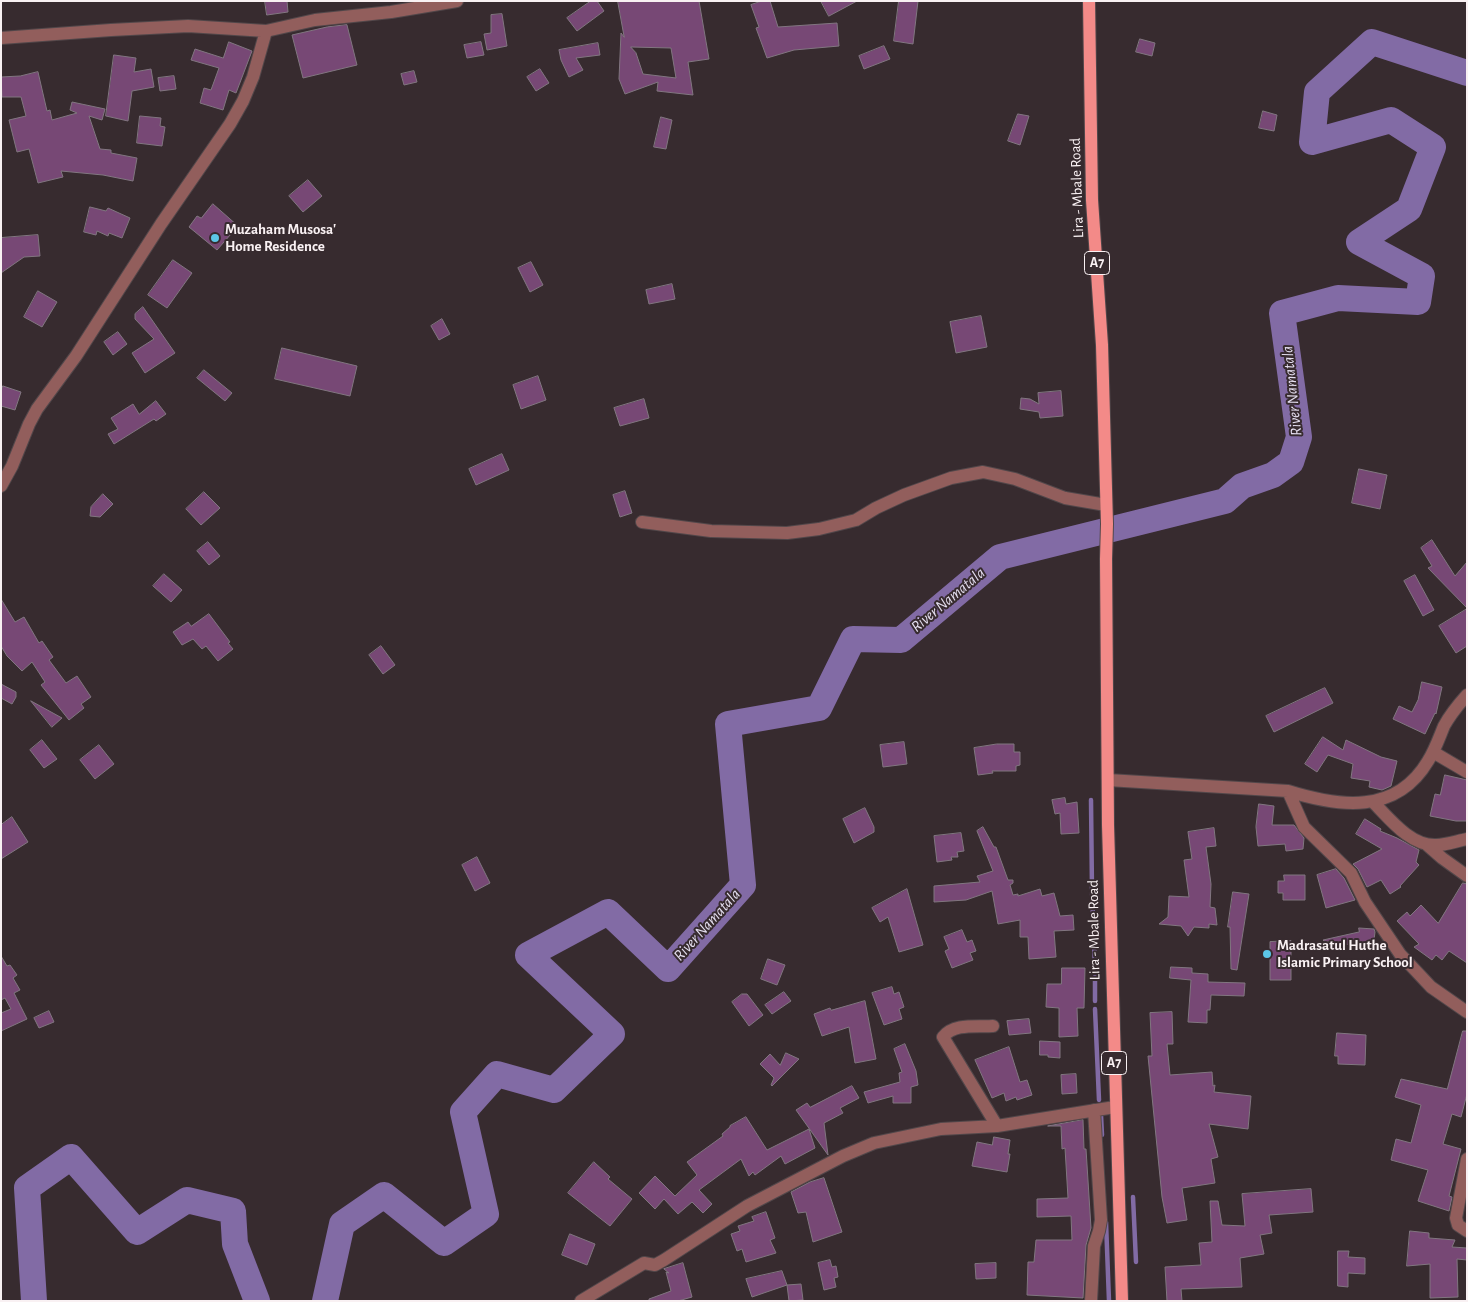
<!DOCTYPE html>
<style>
body{margin:0}
#map{position:relative;width:1468px;height:1302px;overflow:hidden;background:#372b2f;font-family:"Alegreya Sans",sans-serif}
canvas{display:block}
.frame{position:absolute;inset:0;border:2px solid #f9f1f3;pointer-events:none}
</style>
<div id="map">
<canvas width="1468" height="1302"></canvas>
<div class="frame"></div>
</div>
<script>
const g = document.querySelector('canvas').getContext('2d');
g.lineJoin = 'round';
function trace(path, color, width, dash) { g.strokeStyle = color; g.lineWidth = width; g.lineCap = dash ? 'butt' : 'round'; g.setLineDash(dash || []); g.stroke(path); }
function paint(path, color) { g.fillStyle = color; g.fill(path, 'evenodd'); }
function write(font, color, halo, rows, align = 'center') {
  g.font = font + ' "Alegreya Sans",sans-serif'; g.lineWidth = 4; g.setLineDash([]); g.textBaseline = 'middle'; g.strokeStyle = halo; g.fillStyle = color; for (const [text, x, y, turn = 0] of rows) {
    g.save(); g.translate(x, y); g.rotate((+turn || 0) * Math.PI / 180); g.textAlign = isNaN(turn) ? turn : align; if (halo) g.strokeText(text, 0, 0); g.fillText(text, 0, 0); g.restore();
  }
}
trace(new Path2D(`
 M 1091,800 L 1092,891 L 1095,969
 M 1095,977 L 1095,1001
 M 1095,1009 L 1099,1100
 M 1101,1115 L 1102,1135
 M 1133,1197 L 1136,1262
 M 1106,1222 L 1109,1301`), '#826ba5', 4.5);
trace(new Path2D(`
 M 34,1301 L 27,1188 L 71,1157 L 137,1232 L 187,1200 L 233,1211 L 235,1244 L 257,1301
 M 325,1301 L 342,1224 L 384,1195 L 444,1243 L 486,1214 L 463,1112 L 497,1074 L 554,1090 L 612,1034 L 528,955 L 608,912 L 668,969 L 743,885 L 728,724 L 819,708 L 853,639 L 901,640 L 1000,557 L 1225,501 L 1242,486 L 1273,475 L 1291,462 L 1299,437 L 1282,313 L 1338,298 L 1418,302 L 1422,276 L 1359,242 L 1409,209 L 1433,147 L 1391,120 L 1312,142 L 1317,92 L 1372,42 L 1467,73`), '#826ba5', 26);
const building = new Path2D(`
 M 265,1 L 287,1 L 288,12 L 267,15 Z
 M 591,1 L 597,1 L 604,11 L 577,31 L 567,18 Z
 M 618,1 L 699,1 L 709,59 L 688,62 L 693,95 L 657,91 L 658,82 L 625,94 L 619,79 L 621,33 L 624,37 ZM 631,47 L 671,48 L 676,78 L 643,74 L 636,53 Z
 M 762,1 L 770,1 L 778,27 L 837,23 L 839,46 L 794,50 L 767,58 L 756,28 L 759,27 L 751,5 Z
 M 821,1 L 857,1 L 829,16 Z
 M 899,1 L 918,1 L 913,44 L 894,41 Z
 M 502,14 L 507,46 L 487,50 L 484,34 L 491,33 L 491,15 Z
 M 347,25 L 357,65 L 303,78 L 292,35 L 327,27 Z
 M 1140,39 L 1155,43 L 1152,56 L 1136,52 Z
 M 229,42 L 252,51 L 236,93 L 229,90 L 223,110 L 200,103 L 204,88 L 211,90 L 219,68 L 191,60 L 195,49 L 223,58 Z
 M 481,42 L 484,55 L 467,58 L 464,45 Z
 M 598,43 L 600,55 L 576,58 L 583,70 L 569,77 L 561,60 L 559,50 Z
 M 884,46 L 890,59 L 864,69 L 859,56 Z
 M 114,55 L 136,58 L 134,72 L 151,69 L 154,87 L 132,91 L 128,121 L 106,116 Z
 M 540,69 L 549,83 L 536,91 L 527,77 Z
 M 414,71 L 417,82 L 404,85 L 401,74 Z
 M 38,72 L 47,111 L 50,110 L 52,120 L 77,113 L 70,110 L 72,102 L 105,109 L 102,120 L 89,116 L 100,149 L 111,150 L 111,153 L 137,158 L 133,181 L 103,175 L 61,171 L 63,177 L 38,183 L 29,149 L 17,152 L 9,120 L 26,116 L 21,97 L 2,97 L 1,77 L 20,76 Z
 M 174,76 L 176,89 L 160,91 L 158,78 Z
 M 1263,111 L 1277,115 L 1274,131 L 1259,128 Z
 M 1018,114 L 1029,116 L 1020,145 L 1008,141 Z
 M 140,116 L 161,118 L 160,126 L 165,127 L 162,146 L 137,143 Z
 M 661,117 L 672,120 L 666,149 L 654,147 Z
 M 308,180 L 322,196 L 303,212 L 289,196 Z
 M 213,204 L 238,226 L 217,250 L 189,227 L 197,216 L 201,218 Z
 M 90,207 L 106,211 L 108,208 L 130,218 L 122,238 L 109,233 L 108,236 L 97,231 L 96,235 L 84,232 Z
 M 38,235 L 40,256 L 24,257 L 1,273 L 1,238 Z
 M 173,260 L 192,273 L 167,308 L 148,295 Z
 M 531,262 L 543,285 L 530,292 L 518,268 Z
 M 672,284 L 675,299 L 649,304 L 646,290 Z
 M 38,291 L 57,302 L 42,327 L 24,317 Z
 M 143,307 L 175,353 L 145,373 L 132,353 L 154,339 L 135,319 L 135,314 Z
 M 981,316 L 987,347 L 956,353 L 950,322 Z
 M 442,319 L 450,334 L 439,340 L 431,326 Z
 M 118,332 L 127,344 L 113,355 L 104,342 Z
 M 282,348 L 357,366 L 350,396 L 275,379 Z
 M 204,370 L 232,393 L 225,401 L 197,378 Z
 M 538,376 L 546,400 L 521,409 L 513,385 Z
 M 3,386 L 21,392 L 15,410 L 1,406 L 1,393 Z
 M 1061,391 L 1063,416 L 1040,418 L 1039,412 L 1020,409 L 1021,398 L 1030,399 L 1039,404 L 1038,393 Z
 M 644,399 L 649,418 L 620,426 L 614,408 Z
 M 156,401 L 166,414 L 156,421 L 154,419 L 114,444 L 108,434 L 118,429 L 111,418 L 133,404 L 139,414 Z
 M 502,454 L 509,470 L 476,485 L 469,469 Z
 M 1359,469 L 1387,475 L 1380,509 L 1352,503 Z
 M 625,491 L 632,513 L 620,517 L 613,495 Z
 M 204,492 L 220,508 L 201,525 L 186,509 Z
 M 103,494 L 113,504 L 100,517 L 90,516 L 91,507 Z
 M 1432,540 L 1455,576 L 1467,562 L 1467,608 L 1428,568 L 1432,566 L 1421,548 Z
 M 208,542 L 220,556 L 209,565 L 197,551 Z
 M 164,574 L 182,590 L 171,602 L 153,586 Z
 M 1415,575 L 1434,610 L 1423,616 L 1404,581 Z
 M 1,599 L 15,622 L 24,617 L 39,643 L 42,641 L 53,657 L 49,660 L 66,683 L 77,676 L 91,697 L 81,704 L 84,708 L 69,720 L 41,685 L 45,682 L 32,662 L 22,671 L 7,656 L 1,646 Z
 M 1467,609 L 1467,646 L 1456,653 L 1439,626 Z
 M 209,614 L 230,642 L 228,643 L 233,649 L 218,661 L 206,646 L 202,649 L 193,639 L 182,645 L 173,632 L 188,622 L 191,626 Z
 M 381,646 L 395,665 L 383,674 L 369,655 Z
 M 1422,682 L 1442,687 L 1436,714 L 1435,713 L 1425,734 L 1393,719 L 1399,706 L 1412,712 L 1418,700 Z
 M 1,684 L 16,692 L 16,697 L 12,704 L 1,698 Z
 M 1325,688 L 1333,703 L 1274,732 L 1266,716 Z
 M 31,701 L 62,718 L 52,727 Z
 M 1323,737 L 1343,750 L 1346,740 L 1381,757 L 1397,761 L 1391,786 L 1382,790 L 1369,787 L 1370,781 L 1351,778 L 1353,764 L 1328,755 L 1317,772 L 1305,764 Z
 M 42,740 L 57,759 L 44,768 L 30,750 Z
 M 904,742 L 907,764 L 883,767 L 880,745 Z
 M 997,744 L 1014,744 L 1014,752 L 1020,752 L 1020,765 L 1016,766 L 1016,771 L 992,771 L 993,773 L 978,775 L 974,748 Z
 M 99,745 L 114,764 L 95,779 L 80,760 Z
 M 1445,775 L 1467,780 L 1467,821 L 1456,821 L 1430,816 L 1435,794 L 1440,795 Z
 M 1065,798 L 1066,804 L 1077,802 L 1079,833 L 1061,834 L 1060,813 L 1055,814 L 1052,800 Z
 M 1259,804 L 1274,806 L 1272,825 L 1294,825 L 1304,838 L 1303,849 L 1286,851 L 1285,844 L 1258,846 L 1256,827 Z
 M 865,808 L 874,827 L 874,832 L 854,843 L 843,819 Z
 M 12,817 L 28,842 L 1,859 L 1,825 Z
 M 1365,819 L 1381,829 L 1380,831 L 1397,838 L 1419,850 L 1416,862 L 1419,865 L 1400,886 L 1401,887 L 1390,894 L 1381,880 L 1367,887 L 1358,869 L 1353,864 L 1382,849 L 1356,834 Z
 M 983,827 L 994,847 L 996,847 L 1008,880 L 1013,880 L 1013,883 L 1010,885 L 1013,895 L 1018,894 L 1018,896 L 1040,889 L 1042,896 L 1054,893 L 1060,916 L 1073,915 L 1074,930 L 1054,931 L 1056,957 L 1029,959 L 1028,937 L 1020,937 L 1020,920 L 998,924 L 992,891 L 966,900 L 934,902 L 934,886 L 980,882 L 977,876 L 993,871 L 977,831 Z
 M 1214,828 L 1216,846 L 1206,847 L 1211,884 L 1210,907 L 1215,908 L 1217,925 L 1209,924 L 1209,928 L 1194,927 L 1188,936 L 1181,926 L 1159,924 L 1168,917 L 1169,896 L 1189,897 L 1184,860 L 1192,859 L 1188,832 Z
 M 961,833 L 964,851 L 957,852 L 958,857 L 951,857 L 952,860 L 937,862 L 934,836 Z
 M 477,857 L 490,883 L 475,891 L 462,865 Z
 M 1336,869 L 1344,878 L 1355,900 L 1326,908 L 1317,875 Z
 M 1284,875 L 1305,875 L 1305,900 L 1283,900 L 1283,893 L 1278,893 L 1278,881 L 1284,881 Z
 M 1463,883 L 1467,884 L 1467,963 L 1449,951 L 1442,960 L 1436,955 L 1432,960 L 1414,947 L 1419,944 L 1397,921 L 1407,912 L 1410,916 L 1421,905 L 1438,923 Z
 M 907,889 L 923,945 L 899,952 L 888,917 L 880,922 L 872,908 Z
 M 1233,892 L 1249,894 L 1237,970 L 1231,969 L 1230,927 L 1228,927 Z
 M 1359,928 L 1374,929 L 1375,932 L 1373,948 L 1324,941 L 1323,940 L 1359,932 Z
 M 962,930 L 967,942 L 972,940 L 976,951 L 970,953 L 973,960 L 952,968 L 945,951 L 949,949 L 944,937 Z
 M 1291,941 L 1291,980 L 1270,980 L 1270,942 Z
 M 1,956 L 7,966 L 10,965 L 17,975 L 13,978 L 20,990 L 14,993 L 27,1019 L 1,1031 L 1,1013 L 11,1009 L 5,998 L 1,1000 Z
 M 768,959 L 785,965 L 777,985 L 761,979 Z
 M 1171,967 L 1192,968 L 1192,973 L 1208,974 L 1208,982 L 1245,983 L 1244,996 L 1211,995 L 1210,1010 L 1207,1010 L 1207,1023 L 1188,1022 L 1191,980 L 1170,978 Z
 M 1062,968 L 1085,968 L 1084,1008 L 1077,1008 L 1078,1036 L 1059,1037 L 1059,1008 L 1046,1007 L 1047,984 L 1061,984 Z
 M 892,987 L 894,994 L 899,992 L 904,1007 L 899,1009 L 902,1019 L 884,1025 L 872,993 Z
 M 784,992 L 791,1001 L 772,1014 L 765,1005 Z
 M 742,994 L 747,994 L 763,1015 L 749,1026 L 732,1002 Z
 M 865,1001 L 876,1059 L 855,1063 L 849,1027 L 822,1036 L 814,1014 L 830,1008 L 831,1010 Z
 M 49,1011 L 54,1022 L 39,1028 L 34,1018 Z
 M 1172,1012 L 1173,1044 L 1167,1044 L 1170,1075 L 1212,1072 L 1213,1086 L 1215,1085 L 1214,1092 L 1251,1096 L 1248,1129 L 1209,1124 L 1218,1157 L 1211,1159 L 1215,1183 L 1182,1188 L 1187,1220 L 1167,1223 L 1162,1197 L 1148,1056 L 1152,1056 L 1150,1013 Z
 M 1029,1019 L 1031,1033 L 1009,1035 L 1007,1021 Z
 M 1463,1031 L 1467,1031 L 1467,1094 L 1461,1117 L 1452,1114 L 1443,1144 L 1461,1149 L 1449,1196 L 1452,1197 L 1449,1211 L 1418,1201 L 1428,1170 L 1391,1160 L 1396,1139 L 1411,1143 L 1421,1105 L 1395,1097 L 1401,1079 L 1447,1089 Z
 M 1337,1033 L 1366,1035 L 1365,1065 L 1338,1064 L 1338,1056 L 1335,1056 Z
 M 1040,1041 L 1060,1042 L 1060,1058 L 1048,1057 L 1048,1055 L 1040,1055 Z
 M 905,1044 L 916,1071 L 918,1085 L 911,1087 L 911,1103 L 893,1103 L 893,1096 L 868,1103 L 864,1092 L 900,1082 L 899,1073 L 902,1072 L 894,1049 Z
 M 1009,1047 L 1020,1082 L 1027,1080 L 1032,1095 L 1017,1100 L 1016,1097 L 1006,1101 L 1004,1093 L 992,1098 L 975,1060 Z
 M 786,1053 L 799,1059 L 772,1086 L 771,1085 L 774,1078 L 760,1064 L 770,1054 L 780,1065 Z
 M 1076,1074 L 1077,1093 L 1062,1094 L 1061,1075 Z
 M 852,1086 L 859,1098 L 840,1108 L 843,1113 L 824,1123 L 828,1155 L 796,1110 L 807,1103 L 810,1107 Z
 M 746,1117 L 767,1150 L 809,1129 L 815,1148 L 785,1164 L 781,1156 L 755,1175 L 753,1172 L 749,1176 L 741,1159 L 699,1190 L 712,1204 L 703,1213 L 692,1202 L 678,1214 L 664,1199 L 655,1209 L 639,1193 L 655,1176 L 675,1196 L 697,1175 L 687,1162 L 723,1136 L 722,1134 L 730,1127 L 730,1126 Z
 M 1083,1120 L 1084,1149 L 1086,1149 L 1091,1228 L 1086,1245 L 1083,1298 L 1027,1295 L 1028,1262 L 1034,1262 L 1036,1240 L 1072,1240 L 1071,1216 L 1037,1217 L 1037,1199 L 1068,1198 L 1065,1148 L 1062,1149 L 1061,1126 L 1048,1126 Z
 M 994,1137 L 1010,1140 L 1008,1154 L 1010,1154 L 1007,1172 L 972,1166 L 977,1142 L 992,1145 Z
 M 594,1162 L 610,1177 L 608,1179 L 632,1199 L 610,1226 L 568,1193 Z
 M 824,1178 L 842,1232 L 813,1242 L 806,1212 L 798,1213 L 791,1192 L 810,1182 Z
 M 1311,1189 L 1313,1212 L 1269,1215 L 1272,1233 L 1260,1235 L 1264,1254 L 1240,1258 L 1242,1287 L 1181,1289 L 1182,1301 L 1167,1301 L 1165,1267 L 1201,1265 L 1199,1243 L 1212,1242 L 1210,1201 L 1218,1201 L 1222,1225 L 1245,1226 L 1242,1194 Z
 M 766,1212 L 775,1238 L 770,1240 L 776,1253 L 746,1262 L 742,1249 L 737,1251 L 731,1234 L 740,1231 L 738,1226 L 754,1221 L 752,1217 Z
 M 1410,1231 L 1429,1233 L 1429,1238 L 1455,1240 L 1452,1247 L 1467,1248 L 1467,1260 L 1457,1259 L 1458,1297 L 1430,1298 L 1430,1264 L 1407,1266 Z
 M 570,1234 L 595,1244 L 587,1265 L 562,1255 Z
 M 1338,1251 L 1349,1251 L 1348,1257 L 1365,1258 L 1365,1274 L 1348,1273 L 1348,1287 L 1338,1286 Z
 M 830,1260 L 832,1267 L 836,1266 L 838,1277 L 834,1278 L 836,1287 L 824,1290 L 818,1263 Z
 M 683,1263 L 692,1297 L 678,1301 L 649,1301 L 649,1299 L 671,1291 L 666,1272 L 669,1273 L 664,1269 Z
 M 996,1263 L 996,1278 L 976,1279 L 975,1264 Z
 M 782,1271 L 787,1285 L 801,1284 L 803,1300 L 789,1301 L 787,1285 L 752,1297 L 746,1279 Z`);
paint(building, '#774875');
trace(building, '#817680', 1);
const minor = new Path2D(`
 M 1,38 L 111,30 L 188,26 L 266,31 L 315,20 L 391,12 L 457,1
 M 1,486 L 12,466 L 29,424 L 37,409 L 76,356 L 161,224 L 230,124 L 243,101 L 253,77 L 266,31
 M 642,522 L 711,531 L 787,533 L 819,529 L 856,520 L 876,508 L 904,495 L 951,478 L 983,472 L 1015,479 L 1065,498 L 1106,505
 M 1433,752 L 1467,772
 M 1108,780 L 1288,791 C 1339,807 1396,815 1428,761 C 1435,750 1439,738 1444,726 C 1450,715 1458,705 1467,695
 M 1288,791 L 1304,827 L 1351,873 L 1365,902 L 1400,954 L 1431,987 L 1467,1012
 M 1373,802 C 1389,818 1410,846 1436,845 C 1446,845 1457,841 1467,839
 M 1426,844 L 1442,858 L 1467,876
 M 993,1026 C 976,1027 954,1023 943,1037 L 997,1126
 M 1467,1159 L 1456,1218 L 1458,1225 L 1467,1231
 M 581,1301 L 644,1263 L 655,1265 L 664,1260 L 747,1206 L 843,1156 L 874,1143 L 941,1129 L 997,1126 L 1115,1107
 M 1091,1301 L 1094,1246 L 1099,1231 L 1101,1220 L 1094,1110`);
const major = new Path2D(`
 M 1089,1 L 1092,200 L 1102,345 L 1107,524 L 1106,559 L 1108,825 L 1122,1301`);
trace(minor, '#52474a', 14);
trace(major, '#52474a', 14);
trace(minor, '#925e5c', 12);
trace(major, '#f38a88', 12);
for (const [x, y, r, color] of [
 [215,238,5,"#5cc7e8"],
 [1267,954,5,"#5cc7e8"]
]) { const dot = new Path2D(); dot.arc(x, y, r, 0, 2 * Math.PI); g.fillStyle = color; g.fill(dot); trace(dot, '#372b2f', 2); }
for (const [x, y, w] of [
 [1097,263,25],
 [1114,1063,25]
]) { const box = new Path2D(); box.roundRect(x - w / 2, y - 11.5, w, 23, 4); g.fillStyle = '#372b2f'; g.fill(box); trace(box, '#f9f1f3', 1); }
write('bold 14px', '#f9f1f3', null, [
 ["A7",1097,263],
 ["A7",1114,1063]
]);
write('15px', '#f9f1f3', '#372b2f', [
 ["Lira - Mbale Road",1077,188,-92],
 ["Lira - Mbale Road",1094,930,-91]
]);
write('bold 15px', '#f9f1f3', '#372b2f', [
 ["Muzaham Musosa'",225,229],
 ["Home Residence",225,246],
 ["Madrasatul Huthe",1277,945],
 ["Islamic Primary School",1277,962]
], 'left');
write('italic 16px', '#e6e0f1', '#372b2f', [
 ["River Namatala",1292,391,-96],
 ["River Namatala",948,600,-40],
 ["River Namatala",707,925,-48]
]);
</script>
